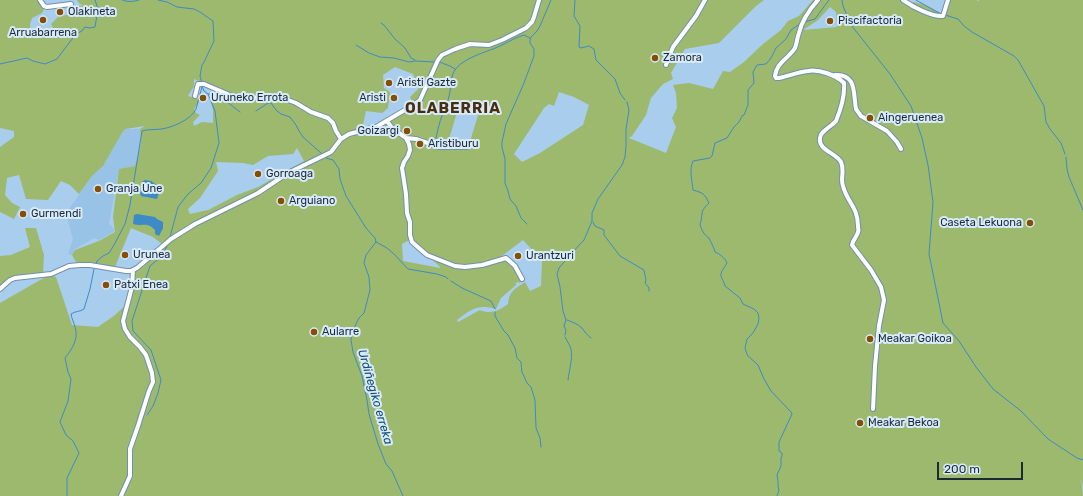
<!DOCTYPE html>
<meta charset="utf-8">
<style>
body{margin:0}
#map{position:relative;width:1083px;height:496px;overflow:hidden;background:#a9cdec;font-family:Rubik,sans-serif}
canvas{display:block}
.scale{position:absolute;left:937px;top:462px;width:86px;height:18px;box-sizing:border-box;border:2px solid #1c2a36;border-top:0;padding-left:5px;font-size:12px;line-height:14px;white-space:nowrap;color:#1c2a36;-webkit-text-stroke:3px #d9ebfb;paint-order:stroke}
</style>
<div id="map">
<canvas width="1083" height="496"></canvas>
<div class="scale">200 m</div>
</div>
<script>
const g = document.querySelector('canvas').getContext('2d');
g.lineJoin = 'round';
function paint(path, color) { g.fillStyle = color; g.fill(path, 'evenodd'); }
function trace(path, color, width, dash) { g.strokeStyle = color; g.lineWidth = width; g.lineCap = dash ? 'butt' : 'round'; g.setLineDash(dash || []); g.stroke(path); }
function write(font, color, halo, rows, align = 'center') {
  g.font = font + ' Rubik,sans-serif'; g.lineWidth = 4; g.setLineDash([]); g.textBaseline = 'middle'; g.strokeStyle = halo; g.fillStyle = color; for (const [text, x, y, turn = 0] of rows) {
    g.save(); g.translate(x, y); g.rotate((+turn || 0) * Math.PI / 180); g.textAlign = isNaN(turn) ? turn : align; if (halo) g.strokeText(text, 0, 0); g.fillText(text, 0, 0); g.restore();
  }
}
paint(new Path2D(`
 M 125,129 L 140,129 L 141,143 L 135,166 L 119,169 L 109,224 L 112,227 L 115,231 L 99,240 L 94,238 L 75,249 L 72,255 L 68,254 L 73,239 L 67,217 L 69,209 L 92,176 L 103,166 L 122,133 Z`), '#98c2e6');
paint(new Path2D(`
 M 0,0 L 40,0 L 44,9 L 42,13 L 32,18 L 30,24 L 30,29 L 42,28 L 45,32 C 49,33 50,31 53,28 L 51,24 L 59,16 L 67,15 L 74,12 L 75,5 L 83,6 L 78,2 L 77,0 L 764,0 L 756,6 L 719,43 L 685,49 L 671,73 L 673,79 L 663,84 L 651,98 L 646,115 L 632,136 L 629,138 L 666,153 L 676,127 L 672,118 L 677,108 L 676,93 L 673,85 L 689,83 L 713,89 L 723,71 L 730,72 L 744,62 L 763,44 L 781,30 L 788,21 L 799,16 L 813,0 L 900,0 L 911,6 L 913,2 L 922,4 L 943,14 L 947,13 L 949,0 L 976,0 L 979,1 L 979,0 L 1083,0 L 1083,488 L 1081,477 L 1083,496 L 0,496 L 0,303 L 40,280 L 50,275 L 56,277 L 72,325 L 98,327 L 115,315 L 128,303 L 133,272 L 144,266 L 162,244 L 153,237 L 131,228 L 115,267 L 76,262 L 72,255 L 75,250 L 99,241 L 115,232 L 113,217 L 119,169 L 135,166 L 141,143 L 140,129 L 145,126 L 125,129 L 122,133 L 103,166 L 92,176 L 79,194 L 70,185 L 61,181 L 48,200 L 26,199 L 19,175 L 7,178 L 5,195 L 12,203 L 20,207 L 14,219 L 0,212 L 0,147 L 14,137 L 14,131 L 0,128 ZM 830,7 L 836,12 L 837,27 L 803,30 L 818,20 ZM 395,67 L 413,74 L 419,88 L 410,97 L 414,106 L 376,128 L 362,129 L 366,111 L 382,113 L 388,108 L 390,92 L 384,88 L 383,75 ZM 194,79 L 232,95 L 249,98 L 279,96 L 248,100 L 213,90 L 210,98 L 213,110 L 213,123 L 202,122 L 194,126 L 193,122 L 200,115 L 196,113 L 194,109 L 198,104 L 199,99 L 188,96 L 194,86 ZM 559,92 L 574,97 L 589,105 L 583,125 L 540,153 L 522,162 L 514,154 L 544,108 L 549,104 L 554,106 ZM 458,109 L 479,112 L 468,148 L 447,146 ZM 297,148 L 304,161 L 258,187 L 237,195 L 208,210 L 190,214 L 188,209 L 200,198 L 218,171 L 216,162 L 243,163 L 253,165 L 268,156 L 293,154 ZM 411,239 L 440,267 L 440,268 L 403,261 L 402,244 ZM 523,240 L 542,261 L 541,286 L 530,291 L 525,282 C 515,289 509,291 508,304 C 500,310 491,315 480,310 L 458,322 L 457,320 C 472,309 477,304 496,309 L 501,298 L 516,285 L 516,283 L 518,282 L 520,283 L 521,280 L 515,266 L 506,258 L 499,258 Z
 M 25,228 L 36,228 L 44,255 L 43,273 L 33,273 L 12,277 L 0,287 L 0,256 L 11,255 L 30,247 Z`), '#9db96d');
paint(new Path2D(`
 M 145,180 L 151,181 L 158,186 L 159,193 L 157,199 L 141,196 L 140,192 L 142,182 Z
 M 137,214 L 155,217 L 157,219 L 163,222 L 163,228 L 159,236 L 155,234 L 155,230 C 146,221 144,227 133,224 L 134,215 Z`), '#3c8bc8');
trace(new Path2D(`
 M 122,0 C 127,2 133,2 139,0
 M 158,0 L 167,2 L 177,7 L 194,9 L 200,12 L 213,21 L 214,41 L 204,62 L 202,65 L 200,76 L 202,83
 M 575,0 L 574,16 L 580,26 L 579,47 L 581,48 L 589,46 L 594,49 L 596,60 L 615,79 L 620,93 L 625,100
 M 842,0 L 843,6 L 851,25 L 890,74 L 911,106 L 922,138 L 928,165 L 933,202 L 929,254 L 943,323 L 959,341 L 976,367 L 993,389 L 1021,411 L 1048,439 L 1077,458 L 1083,460
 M 916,0 L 941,14
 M 945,15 L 958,19 L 964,26 L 972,32 L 1014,56 L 1018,60 L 1044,106 L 1046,122 L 1050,129 L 1061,143 L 1065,154
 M 804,22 L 815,19 L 829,0
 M 381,23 L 384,25 L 395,39 L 405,48 L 411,58 L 415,60
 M 356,45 L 369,53 L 380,57 L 394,58 L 409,62 L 415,61 L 435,62
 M 439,62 L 450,66 L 455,69
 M 0,64 L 27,58 L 33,61 L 45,64 L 57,59 L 66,47 L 76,34 L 82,31 L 85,27 L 90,28 L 95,27 L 98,9 L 95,0
 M 202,86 L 204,91 L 208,94 L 212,94 L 226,101 L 240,112
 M 256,111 L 268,103 L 271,103 L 276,110 L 281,114 L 290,117 L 296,125 L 299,131 L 303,137 L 322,154
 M 435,143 C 437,133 439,123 443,113 C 445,107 448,102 449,96 C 451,90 450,83 452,77 C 455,61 480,54 493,49 C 504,45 513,38 524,35 L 530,38
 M 324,156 L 326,158 L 333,160 L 339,169 L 340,179 L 346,196 L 366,228 L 375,238 L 376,242 L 366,255 L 364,263 L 369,277 L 370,290 L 364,313 L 359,318 L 356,324 L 352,333 L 351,340 L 353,352 L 362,376 L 367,400 L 369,414 L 378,444 L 386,464 L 392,471 L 403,496
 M 1066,157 L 1067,169 L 1069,177 L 1083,210
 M 593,222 L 595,226 L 604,230 L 604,235 L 620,256 L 644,270 L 646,280 L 645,283 L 649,288 L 649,291
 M 527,224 L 521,218 L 516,206 L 510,199 L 508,191 L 505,183 L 505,159 L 502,147 L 502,142 L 506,124 L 524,83 L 534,56 L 534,49 L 530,43 L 530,40 L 531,37 L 537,31 L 540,26 L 551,0
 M 170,237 L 178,207 L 188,194 L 201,183 L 211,168 L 219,143 L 215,111 L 208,94
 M 376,242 L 387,248 L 394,254 L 408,269 L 437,274 L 446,277 L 448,279
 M 96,264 L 97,261 L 103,256 L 109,253 L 114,245 L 125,224 L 130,205 L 142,131 C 148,129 154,130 161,129 C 171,128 191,120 196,109 C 198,102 200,94 202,87
 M 451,281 L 462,288 L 491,301 L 495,309
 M 495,312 L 495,316 L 504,331 L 508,335 L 515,348 L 517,358 L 521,362 C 521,366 522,369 522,373 L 523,374 L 527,383 L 531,387 L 535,400 L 536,428 L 540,438 L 541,447
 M 567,320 C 572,322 578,324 582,328 C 585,332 587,335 591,338
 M 565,335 L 566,330 L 564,326 L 566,320 L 563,311 L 560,287 L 557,274 L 559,268 L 571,254 L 584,240 L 587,233 L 592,221 L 592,213 L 598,199 L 622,165 L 625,157 L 626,146 L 626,129 L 629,110 L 627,102
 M 565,337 C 567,341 570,345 571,349 C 573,358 569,371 568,380
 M 147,415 L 153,406 L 158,393 L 161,380 L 151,350 L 133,331 L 132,321 L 150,266 L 162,256 L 168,244
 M 67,496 L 67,478 L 79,453 L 73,441 L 66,435 L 60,422 L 68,401 L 71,379 L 68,372 L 65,358 C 72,349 79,339 75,327 C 74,322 72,320 71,314 C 75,311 80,312 84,309 L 90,289 L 94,269
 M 777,496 L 779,490 L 778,486 L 778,481 L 777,475 L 781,466 L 781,458 L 782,456 L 782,453 L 779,451 L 779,442 L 792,414 L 791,412 L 771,391 L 764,379 L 758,365 L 748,356 L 747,354 L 745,348 L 747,339 L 753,333 L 758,324 L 759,318 L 758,313 L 754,309 L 743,304 L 740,298 L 725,286 C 724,281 722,280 721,276 C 720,272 725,267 727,263 C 725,258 720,254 715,252 C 714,247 711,243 709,238 C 704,235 701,229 700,224 C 702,220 701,218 702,214 C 702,210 705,207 709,203 C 704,193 703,193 693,190 C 692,180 689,170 693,161 L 710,158 L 712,156 L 715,143 L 727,138 L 734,127 L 739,122 L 742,116 L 744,115 L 748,105 L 748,90 L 754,83 L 753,72 L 757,65 L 766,64 L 771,58 L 776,48 L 786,39 L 791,30 L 800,24`), '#3c8bc8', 1);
const minor = new Path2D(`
 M 40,0 L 44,6 L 47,7 L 71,4
 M 818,0 C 810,9 802,20 799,33 C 797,38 797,43 795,48 C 789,58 776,63 775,76 L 776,78 L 779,78 C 789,76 798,72 808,71 C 819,69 836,75 844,83 C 845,96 841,109 836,121 L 834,123 C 830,127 820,132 820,138 C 818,150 836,153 841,162 C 845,171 840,178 843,186 C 847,202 858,207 858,226 C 858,228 859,230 858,232 C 857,237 853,239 852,245 L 871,270 L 881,287 L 884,300 L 879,326 L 875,366 L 873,409
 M 903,0 C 913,7 932,17 943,16 L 948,0
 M 666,65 L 673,47 L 696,16 L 705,0
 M 835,75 C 857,74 853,93 856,109 L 861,116 L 887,131 L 897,142 L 901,149
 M 195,96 L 198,84 L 204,84 L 232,96 L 240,98 L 248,99 L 259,97 L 273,96 L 278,96 L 296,103 L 311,112 L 328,118 L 333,123 L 336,131 L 341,139
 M 387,121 L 392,128 L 406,138 L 409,144 L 410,150 L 408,156 L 404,162 L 402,168 L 406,194 L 407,213 L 410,222 L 410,235 L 412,242 L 427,255 L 455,266 L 465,267 L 482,265 L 506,258 L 515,266 L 522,279
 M 406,138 L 416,139 L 439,147 L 467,147 L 467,145
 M 0,289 L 10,280 L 15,278 L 51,274 L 69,266 L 80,265 L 90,265 L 126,271 L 131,271 L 137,268 L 171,239 L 195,224 L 258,193 L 288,173 L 331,152 L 341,139 L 349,134 L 376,127 L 415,104 L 420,100 L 438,60 L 442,55 L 455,49 L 470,44 L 489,45 L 502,40 L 526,28 L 532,22 L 534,17 L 539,0
 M 121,496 L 130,476 L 130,449 L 138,426 L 149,391 L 153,382 L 152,373 L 146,355 L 140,347 L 130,337 L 125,329 L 123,321 L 132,287 L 133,270`);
trace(minor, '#6f90ae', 6);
trace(minor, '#fff', 4);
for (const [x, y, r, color] of [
 [60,12,4,"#854e00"],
 [43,20,4,"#854e00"],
 [830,21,4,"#854e00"],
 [655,58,4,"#854e00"],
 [389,83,4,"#854e00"],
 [203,98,4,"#854e00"],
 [394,98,4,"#854e00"],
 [870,118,4,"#854e00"],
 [407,131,4,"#854e00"],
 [420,144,4,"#854e00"],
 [258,174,4,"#854e00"],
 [98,189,4,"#854e00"],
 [281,201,4,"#854e00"],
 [23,214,4,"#854e00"],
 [1030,223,4,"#854e00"],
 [125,255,4,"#854e00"],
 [518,256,4,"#854e00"],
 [106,285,4,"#854e00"],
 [314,332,4,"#854e00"],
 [870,339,4,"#854e00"],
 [860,423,4,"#854e00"]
]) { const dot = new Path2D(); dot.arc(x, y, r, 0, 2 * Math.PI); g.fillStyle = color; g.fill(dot); trace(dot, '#d9ebfb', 1.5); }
write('11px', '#1c2a36', '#d9ebfb', [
 ["Olakineta",68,12],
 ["Piscifactoria",838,21],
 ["Arruabarrena",43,33,"center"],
 ["Zamora",663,58],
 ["Aristi Gazte",397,83],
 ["Uruneko Errota",211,98],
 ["Aristi",386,98,"right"],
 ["Aingeruenea",878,118],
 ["Goizargi",399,131,"right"],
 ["Aristiburu",428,144],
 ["Gorroaga",266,174],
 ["Granja Une",106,189],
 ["Arguiano",289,201],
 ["Gurmendi",31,214],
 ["Caseta Lekuona",1022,223,"right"],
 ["Urunea",133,255],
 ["Urantzuri",526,256],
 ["Patxi Enea",114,285],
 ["Aularre",322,332],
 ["Meakar Goikoa",878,339],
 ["Meakar Bekoa",868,423]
], 'left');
write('italic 12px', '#134d76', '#d9ebfb', [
 ["Urdiñegiko erreka",375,397,74]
]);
g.letterSpacing = '1px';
write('bold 15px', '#492d0e', '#d9ebfb', [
 ["OLABERRIA",453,109]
]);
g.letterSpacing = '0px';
</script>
